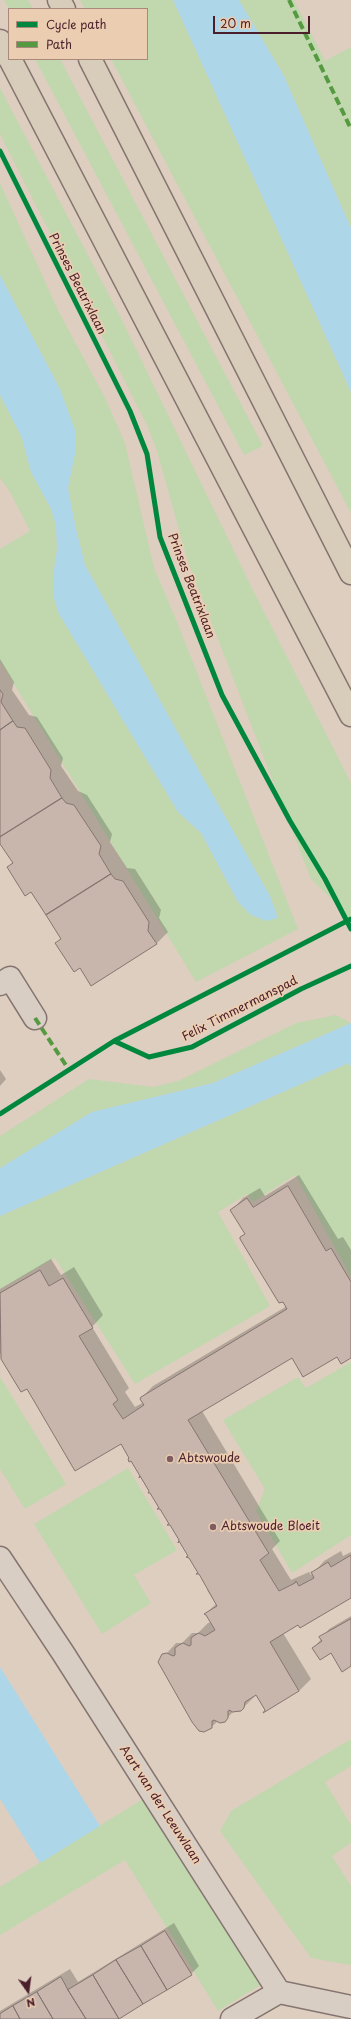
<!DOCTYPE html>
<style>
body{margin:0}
#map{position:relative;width:351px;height:2019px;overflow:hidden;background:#decebf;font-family:"Playpen Sans",sans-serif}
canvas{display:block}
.legend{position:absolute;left:8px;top:8px;width:140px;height:52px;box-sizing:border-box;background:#ebceb2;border:1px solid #ab887c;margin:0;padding:5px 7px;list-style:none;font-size:12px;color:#4a1f2b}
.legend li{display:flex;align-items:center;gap:8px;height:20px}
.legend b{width:20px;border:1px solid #ab887c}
.north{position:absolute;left:8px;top:1971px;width:40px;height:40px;-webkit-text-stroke:3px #ebceb2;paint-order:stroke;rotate:166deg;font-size:11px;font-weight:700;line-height:16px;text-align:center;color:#4a1f2b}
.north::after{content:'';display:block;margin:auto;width:14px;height:18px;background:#4a1f2b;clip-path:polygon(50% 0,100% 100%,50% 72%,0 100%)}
.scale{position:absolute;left:213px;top:16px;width:97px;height:18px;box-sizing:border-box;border:2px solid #4a1f2b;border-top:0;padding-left:5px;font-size:12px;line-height:14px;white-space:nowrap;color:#4a1f2b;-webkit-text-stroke:3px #ebceb2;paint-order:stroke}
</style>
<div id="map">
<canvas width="351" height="2019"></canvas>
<ul class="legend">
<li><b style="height:5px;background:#00873e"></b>Cycle path</li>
<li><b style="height:5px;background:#559a41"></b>Path</li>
</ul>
<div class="north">N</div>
<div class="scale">20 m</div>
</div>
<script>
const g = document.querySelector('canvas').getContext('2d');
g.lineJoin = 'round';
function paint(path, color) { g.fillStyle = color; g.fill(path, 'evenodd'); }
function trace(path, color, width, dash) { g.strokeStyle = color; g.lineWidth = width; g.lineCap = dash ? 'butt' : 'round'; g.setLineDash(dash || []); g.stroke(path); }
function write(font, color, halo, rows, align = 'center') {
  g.font = font + ' "Playpen Sans",sans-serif'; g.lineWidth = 3.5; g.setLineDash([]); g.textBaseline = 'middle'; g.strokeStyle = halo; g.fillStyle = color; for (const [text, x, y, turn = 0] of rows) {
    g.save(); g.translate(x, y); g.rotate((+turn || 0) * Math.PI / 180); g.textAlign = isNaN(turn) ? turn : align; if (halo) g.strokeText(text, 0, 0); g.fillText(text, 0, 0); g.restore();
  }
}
paint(new Path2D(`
 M 4,0 L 28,0 L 33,9 L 9,9 Z
 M 80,0 L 173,0 L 351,392 L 351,513 L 111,59 L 147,59 L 147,9 L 85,9 Z
 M 239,0 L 294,0 L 325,61 L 351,47 L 351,228 L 284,76 Z
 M 35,59 L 60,59 L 263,446 L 244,455 Z
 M 0,88 L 120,316 L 252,588 L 351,783 L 351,929 L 340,908 L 311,879 L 188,562 L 157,451 L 147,425 L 0,134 Z
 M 0,183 L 59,312 L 105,398 L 125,443 L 154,568 L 175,617 L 298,929 L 196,982 L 0,661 L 0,549 L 30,531 L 10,492 L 0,478 L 0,395 L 22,438 L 31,472 L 51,509 L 56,526 L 57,549 L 53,576 L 53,595 L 59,614 L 178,812 L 201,833 L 238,902 L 278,917 L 270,896 L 187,749 L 85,565 L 76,529 L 68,488 L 76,449 L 60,389 L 0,275 Z
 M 336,1015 L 351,1023 L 213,1083 L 92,1112 L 0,1168 L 0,1136 L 89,1079 L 153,1087 L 178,1081 L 296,1023 Z
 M 349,1063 L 351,1067 L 351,1277 L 295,1175 L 253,1202 L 247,1194 L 218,1212 L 270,1306 L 135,1384 L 55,1258 L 0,1289 L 0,1216 Z
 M 351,1362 L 351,1535 L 292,1573 L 256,1511 L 265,1489 L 223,1420 L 298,1377 L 306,1388 Z
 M 0,1377 L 66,1484 L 25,1509 L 0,1469 Z
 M 128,1468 L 177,1550 L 134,1575 L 151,1603 L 102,1634 L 34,1524 Z
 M 351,1739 L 351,1766 L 325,1782 L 351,1825 L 351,1843 L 332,1856 L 351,1886 L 351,1965 L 311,1958 L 220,1831 L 231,1811 Z
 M 143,1799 L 267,1981 L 218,2011 L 125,1860 L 0,1935 L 0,1887 Z`), '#c1d7ae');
paint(new Path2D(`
 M 173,0 L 239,0 L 284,76 L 351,228 L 351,392 Z
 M 0,275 L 60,389 L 75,430 L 76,449 L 68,488 L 76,529 L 85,565 L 187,749 L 270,896 L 278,918 L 266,921 L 251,915 L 238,902 L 201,833 L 178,812 L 59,614 L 53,595 L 53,576 L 57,549 L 56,526 L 51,509 L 31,472 L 22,438 L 0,395 Z
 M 351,1023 L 351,1067 L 349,1063 L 0,1216 L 0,1168 L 92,1112 L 213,1083 Z
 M 0,1667 L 100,1826 L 40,1863 L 0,1799 Z`), '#add6e8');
paint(new Path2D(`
 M 0,659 L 14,682 L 12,690 L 29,715 L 37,717 L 63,758 L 61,766 L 78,791 L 87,795 L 112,834 L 110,842 L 127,868 L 135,869 L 161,910 L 159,918 L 168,932 L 156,944 L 80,967 L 57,943 L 62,938 L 31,890 L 8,867 L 13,862 L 0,842 Z
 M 0,1070 L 6,1079 L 0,1086 Z
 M 299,1175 L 338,1239 L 343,1237 L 351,1250 L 351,1357 L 292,1357 L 202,1411 L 280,1541 L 272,1549 L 291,1580 L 309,1572 L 311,1575 L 313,1574 L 324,1561 L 341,1551 L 343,1556 L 351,1552 L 351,1597 L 283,1633 L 311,1679 L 299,1691 L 257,1694 L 241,1710 L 234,1711 L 224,1721 L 218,1721 L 208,1730 L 200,1730 L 159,1662 L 176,1643 L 182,1643 L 192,1633 L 198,1633 L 208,1623 L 212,1622 L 206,1613 L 216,1604 L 207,1590 L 209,1589 L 121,1442 L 27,1388 L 3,1358 L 0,1353 L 0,1289 L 51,1259 L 61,1275 L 74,1267 L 103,1315 L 92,1327 L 129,1388 L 125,1392 L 135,1407 L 144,1402 L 141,1398 L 153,1386 L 287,1306 L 242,1237 L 246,1233 L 232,1210 L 243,1198 L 260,1188 L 265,1196 Z
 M 351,1616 L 351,1665 L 331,1652 L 314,1648 L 329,1629 Z
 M 174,1923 L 199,1966 L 191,1974 L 117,2019 L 0,2019 L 0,2011 L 70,1969 L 78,1982 Z`), '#0003');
const building = new Path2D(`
 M 0,690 L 3,694 L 1,702 L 13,721 L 0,730 Z
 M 13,721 L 17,727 L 25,728 L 51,770 L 50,778 L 62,798 L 0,837 L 0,730 Z
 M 62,798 L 66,803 L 74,805 L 101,846 L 99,854 L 111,874 L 46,915 L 31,892 L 25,896 L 7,867 L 13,863 L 0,844 L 0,837 Z
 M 111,874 L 115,879 L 123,881 L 149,922 L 148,931 L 157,944 L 91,986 L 80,968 L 74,972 L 55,943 L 61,939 L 46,915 Z
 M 288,1186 L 326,1251 L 331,1248 L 351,1282 L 351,1358 L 341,1364 L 337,1357 L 303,1377 L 292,1358 L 188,1420 L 268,1552 L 269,1553 L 260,1560 L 279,1591 L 295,1583 L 296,1581 L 299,1586 L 314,1578 L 311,1572 L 312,1572 L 328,1562 L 331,1567 L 351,1555 L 351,1598 L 300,1628 L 298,1625 L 270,1642 L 299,1691 L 263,1713 L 265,1710 L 256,1695 L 245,1702 L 244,1708 L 241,1711 L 232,1712 L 230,1710 L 228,1711 L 228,1718 L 225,1722 L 220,1723 L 214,1720 L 212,1721 L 212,1728 L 204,1732 L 199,1731 L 192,1722 L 158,1662 L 162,1654 L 167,1653 L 173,1656 L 175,1655 L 175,1648 L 179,1645 L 183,1643 L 189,1646 L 191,1645 L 191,1638 L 195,1635 L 199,1633 L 205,1636 L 215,1630 L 206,1615 L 204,1614 L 217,1606 L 199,1574 L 196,1574 L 198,1573 L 189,1558 L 186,1557 L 188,1556 L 179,1541 L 178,1543 L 179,1540 L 170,1525 L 167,1525 L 169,1524 L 160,1509 L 157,1509 L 159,1508 L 150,1493 L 148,1493 L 149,1491 L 140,1476 L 139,1478 L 140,1476 L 131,1461 L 129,1462 L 128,1459 L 129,1458 L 121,1444 L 75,1471 L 27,1389 L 21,1392 L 1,1359 L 0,1293 L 40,1270 L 49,1286 L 63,1278 L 93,1328 L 79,1336 L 118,1400 L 113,1404 L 123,1419 L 144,1405 L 140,1399 L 141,1397 L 287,1309 L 283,1302 L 279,1303 L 240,1239 L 240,1237 L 245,1234 L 230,1210 L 247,1198 L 253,1207 Z
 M 351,1619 L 351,1666 L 342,1672 L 331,1653 L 320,1660 L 312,1648 L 322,1641 L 319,1637 Z
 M 165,1931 L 192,1975 L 167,1990 L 141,1946 Z
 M 141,1946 L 167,1990 L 143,2004 L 116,1960 Z
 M 116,1960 L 143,2004 L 119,2019 L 93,1975 Z
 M 93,1975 L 119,2019 L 86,2019 L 68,1990 Z
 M 61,1977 L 68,1990 L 86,2019 L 53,2019 L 37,1992 Z
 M 37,1992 L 53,2019 L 20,2019 L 13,2006 Z
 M 13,2006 L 20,2019 L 0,2019 L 0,2014 Z`);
paint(building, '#c8b5ab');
trace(building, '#857571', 1);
const street = new Path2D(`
 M 0,984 L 10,978 L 35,1018
 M 0,1558 L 63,1653 L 279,1992 L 351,2007
 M 232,2019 L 279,1992`);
const primary = new Path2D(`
 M 59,0 L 64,9
 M 0,41 L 9,58
 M 10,59 L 351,715
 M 90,59 L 351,573`);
trace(street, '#857571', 25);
trace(primary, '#857571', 25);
trace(street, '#d9cec4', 22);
trace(primary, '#d7cdba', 22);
trace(new Path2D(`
 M 289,0 L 351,129
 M 35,1018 L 69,1070`), '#559a41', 4, [8, 4]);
trace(new Path2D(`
 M 0,151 L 130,411 L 147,454 L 160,537 L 222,695 L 290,821 L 325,879 L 351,929
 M 114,1041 L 149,1057 L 192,1047 L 301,989 L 351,966
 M 0,1114 L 114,1041 L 351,919`), '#00873e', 5);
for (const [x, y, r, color] of [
 [170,1459,4,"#7e5c5f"],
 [213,1527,4,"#7e5c5f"]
]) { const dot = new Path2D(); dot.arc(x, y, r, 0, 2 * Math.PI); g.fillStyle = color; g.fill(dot); trace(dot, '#ebceb2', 1.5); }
write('12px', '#4a1f2b', '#ebceb2', [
 ["Prinses Beatrixlaan",77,284,63],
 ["Prinses Beatrixlaan",191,586,69],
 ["Felix Timmermanspad",240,1009,-27],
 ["Aart van der Leeuwlaan",160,1805,57]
]);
write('12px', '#4a1f2b', '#ebceb2', [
 ["Abtswoude",178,1459],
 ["Abtswoude Bloeit",221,1527]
], 'left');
</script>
